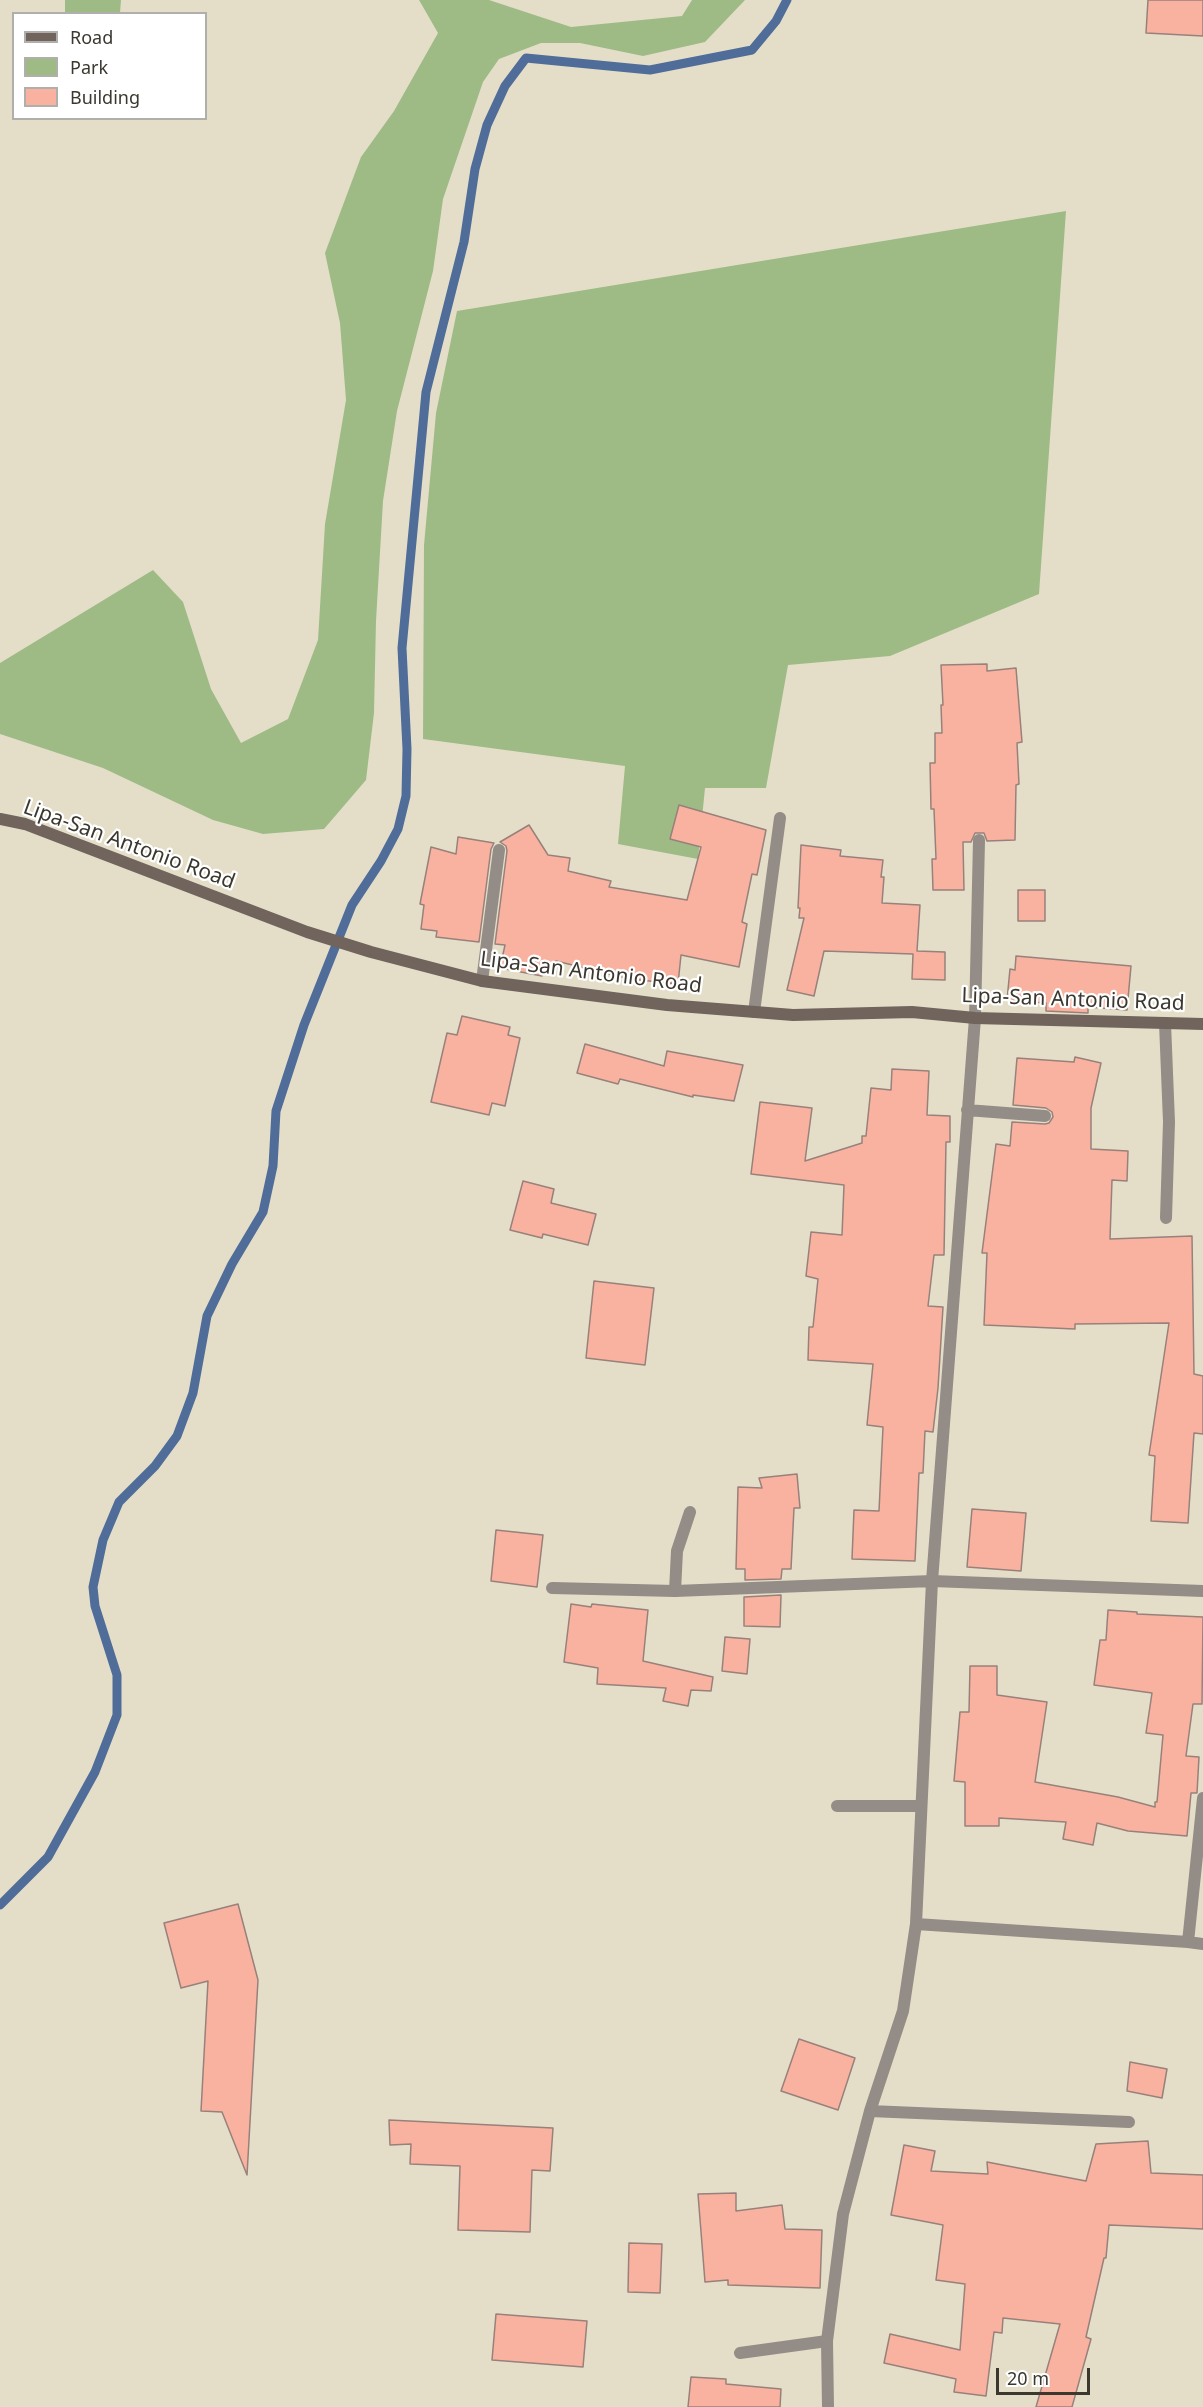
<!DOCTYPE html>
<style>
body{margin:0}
#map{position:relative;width:1203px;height:2407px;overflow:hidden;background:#e4dec9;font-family:"Noto Sans",sans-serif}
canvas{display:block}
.legend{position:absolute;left:12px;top:12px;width:195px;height:108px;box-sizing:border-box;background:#fff;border:2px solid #b1afac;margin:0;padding:8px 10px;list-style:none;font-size:18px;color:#3b3830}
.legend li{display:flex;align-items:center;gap:12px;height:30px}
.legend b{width:30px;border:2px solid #b1afac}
.scale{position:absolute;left:996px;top:2368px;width:94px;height:27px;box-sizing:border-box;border:3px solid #3b3830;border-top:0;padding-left:8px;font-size:18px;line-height:21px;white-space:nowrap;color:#3b3830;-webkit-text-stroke:4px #fff;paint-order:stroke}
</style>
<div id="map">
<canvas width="1203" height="2407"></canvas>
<ul class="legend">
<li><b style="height:8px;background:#70645c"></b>Road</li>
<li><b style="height:16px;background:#9ebb86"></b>Park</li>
<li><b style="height:16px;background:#fab2a0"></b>Building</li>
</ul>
<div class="scale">20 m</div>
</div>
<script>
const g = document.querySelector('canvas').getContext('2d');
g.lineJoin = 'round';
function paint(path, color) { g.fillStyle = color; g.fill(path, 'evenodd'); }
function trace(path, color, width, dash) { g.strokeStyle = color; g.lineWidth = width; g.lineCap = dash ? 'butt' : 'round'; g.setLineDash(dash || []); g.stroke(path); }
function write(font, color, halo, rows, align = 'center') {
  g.font = font + ' "Noto Sans",sans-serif'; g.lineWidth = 4.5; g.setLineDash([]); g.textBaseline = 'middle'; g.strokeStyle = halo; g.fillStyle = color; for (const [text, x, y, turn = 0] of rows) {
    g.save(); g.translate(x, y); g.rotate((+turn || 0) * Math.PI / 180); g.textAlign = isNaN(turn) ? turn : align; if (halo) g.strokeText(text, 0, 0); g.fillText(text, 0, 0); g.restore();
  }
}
paint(new Path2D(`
 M 65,0 L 121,0 L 120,13 L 65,13 Z
 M 419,0 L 489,0 L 571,27 L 682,16 L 692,0 L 745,0 L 705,42 L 643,56 L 580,43 L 541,43 L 499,59 L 483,82 L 443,199 L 433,271 L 397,411 L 383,501 L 376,621 L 374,713 L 366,780 L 324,829 L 263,834 L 213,820 L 103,768 L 0,734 L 0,663 L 153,570 L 183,602 L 211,689 L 241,743 L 288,719 L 318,640 L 325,524 L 346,400 L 340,323 L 325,253 L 361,157 L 394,111 L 438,33 Z
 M 1066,211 L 1039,594 L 890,656 L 788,665 L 766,788 L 705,788 L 698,859 L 618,844 L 625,766 L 423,739 L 424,545 L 436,413 L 457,311 Z`), '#9ebb86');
trace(new Path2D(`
 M 0,1905 L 48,1857 L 95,1772 L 117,1715 L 117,1675 L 95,1606 L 93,1587 L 103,1540 L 119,1502 L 155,1466 L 177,1436 L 193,1393 L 207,1316 L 232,1264 L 263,1212 L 273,1166 L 276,1111 L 304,1025 L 352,905 L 381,861 L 398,829 L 406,796 L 407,749 L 402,648 L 426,392 L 464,242 L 475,169 L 487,125 L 505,86 L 526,58 L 650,70 L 752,50 L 776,21 L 787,0`), '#4f6d98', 9);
const building = new Path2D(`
 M 1148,0 L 1203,0 L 1203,36 L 1146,33 Z
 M 987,664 L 987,671 L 1016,668 L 1022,742 L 1017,743 L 1019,784 L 1016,785 L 1015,840 L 987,841 L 984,833 L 975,833 L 971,842 L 963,842 L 964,890 L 933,890 L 932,859 L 936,859 L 934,809 L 931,809 L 930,763 L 935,763 L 935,733 L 942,733 L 941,705 L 943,705 L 941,665 Z
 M 679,805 L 766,830 L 757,875 L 752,874 L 742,922 L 747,924 L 739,967 L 681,955 L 678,984 L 630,979 L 556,961 L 554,970 L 543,967 L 542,976 L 500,968 L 505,945 L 495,944 L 507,851 L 506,846 L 500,842 L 529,825 L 548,855 L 570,858 L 568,871 L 611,881 L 609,887 L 687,900 L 701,847 L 670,839 Z
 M 458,837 L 494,843 L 491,849 L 479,942 L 436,937 L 437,931 L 421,929 L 424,905 L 420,904 L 431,847 L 456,854 Z
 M 801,845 L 841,850 L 840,856 L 883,860 L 881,877 L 884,877 L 882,903 L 920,905 L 917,951 L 945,952 L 945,980 L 912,979 L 913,954 L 824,951 L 814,996 L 787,990 L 804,918 L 799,918 L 800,908 L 798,908 Z
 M 1018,890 L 1045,890 L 1045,921 L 1018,921 Z
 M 1016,956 L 1131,966 L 1127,1010 L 1088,1007 L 1088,1013 L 1046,1011 L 1046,1003 L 1007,1000 L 1010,969 L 1015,970 Z
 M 462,1016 L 510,1027 L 508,1035 L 520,1038 L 505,1106 L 492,1103 L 489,1115 L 431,1102 L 447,1033 L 457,1035 Z
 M 585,1044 L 664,1066 L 667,1051 L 743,1065 L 734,1101 L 693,1095 L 693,1097 L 620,1079 L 618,1084 L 577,1073 Z
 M 1075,1057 L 1101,1063 L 1091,1108 L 1091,1149 L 1128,1151 L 1127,1181 L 1112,1180 L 1110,1239 L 1192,1236 L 1194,1374 L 1203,1376 L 1203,1434 L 1194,1433 L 1188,1523 L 1151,1521 L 1155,1456 L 1149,1455 L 1169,1323 L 1075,1324 L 1075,1329 L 984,1325 L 987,1253 L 982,1253 L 996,1144 L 1010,1146 L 1012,1122 L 1045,1124 L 1049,1123 L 1053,1117 L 1052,1112 L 1046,1108 L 1013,1105 L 1017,1058 L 1074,1062 Z
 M 892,1069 L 929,1071 L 927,1115 L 950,1116 L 950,1142 L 946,1142 L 944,1255 L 934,1255 L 928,1306 L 943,1307 L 938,1388 L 933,1432 L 925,1431 L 923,1473 L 919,1473 L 915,1561 L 852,1559 L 854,1510 L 879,1511 L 883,1427 L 867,1425 L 873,1364 L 808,1360 L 809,1327 L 813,1327 L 818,1279 L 806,1276 L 811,1232 L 842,1235 L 844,1185 L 751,1174 L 760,1102 L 812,1108 L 805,1161 L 862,1143 L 862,1136 L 866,1136 L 871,1088 L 891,1090 Z
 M 523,1181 L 554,1189 L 551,1203 L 596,1214 L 588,1245 L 543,1234 L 542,1238 L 510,1230 Z
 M 594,1281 L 654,1288 L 645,1365 L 586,1358 Z
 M 797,1474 L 800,1508 L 794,1508 L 791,1569 L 782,1569 L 781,1579 L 745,1580 L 745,1569 L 736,1569 L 738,1487 L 762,1488 L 759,1478 Z
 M 972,1509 L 1026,1513 L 1021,1571 L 967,1567 Z
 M 496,1530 L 543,1535 L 537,1587 L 491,1581 Z
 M 781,1595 L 780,1627 L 744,1626 L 744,1597 Z
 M 571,1604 L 591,1607 L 592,1604 L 648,1610 L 643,1661 L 713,1677 L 711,1691 L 691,1690 L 688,1706 L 663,1701 L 666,1688 L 597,1684 L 598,1668 L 564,1662 Z
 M 1108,1610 L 1137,1612 L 1137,1614 L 1203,1617 L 1202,1704 L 1193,1704 L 1186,1756 L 1199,1757 L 1197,1793 L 1191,1793 L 1187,1836 L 1128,1831 L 1097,1823 L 1093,1845 L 1063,1839 L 1066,1822 L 999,1818 L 999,1826 L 965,1826 L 965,1782 L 954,1781 L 960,1712 L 969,1712 L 970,1666 L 997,1666 L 997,1695 L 1047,1702 L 1035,1782 L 1118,1797 L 1155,1807 L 1155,1802 L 1157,1802 L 1163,1735 L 1146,1733 L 1152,1693 L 1094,1685 L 1100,1640 L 1106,1640 Z
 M 725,1637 L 750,1639 L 747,1674 L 722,1671 Z
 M 238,1904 L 258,1980 L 247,2175 L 222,2112 L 201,2111 L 208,1981 L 181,1988 L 164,1923 Z
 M 799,2039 L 855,2058 L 838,2110 L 781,2091 Z
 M 1130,2062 L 1167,2069 L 1162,2098 L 1127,2091 Z
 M 389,2120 L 553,2128 L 550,2171 L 532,2170 L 530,2232 L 458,2230 L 460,2166 L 410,2164 L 411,2144 L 390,2145 Z
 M 1148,2141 L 1151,2173 L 1203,2175 L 1203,2229 L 1109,2225 L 1106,2258 L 1104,2258 L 1086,2337 L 1091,2339 L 1072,2407 L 1036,2407 L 1060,2324 L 1003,2318 L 1002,2333 L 994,2332 L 986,2396 L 954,2392 L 956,2379 L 884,2363 L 890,2334 L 960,2350 L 965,2284 L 936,2280 L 943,2225 L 891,2215 L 904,2145 L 935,2151 L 931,2171 L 988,2174 L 987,2162 L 1086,2181 L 1096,2144 Z
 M 736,2193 L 736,2211 L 782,2205 L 785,2229 L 822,2230 L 820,2288 L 728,2285 L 728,2280 L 705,2282 L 698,2194 Z
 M 629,2243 L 662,2244 L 660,2293 L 628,2292 Z
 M 496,2314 L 587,2321 L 583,2367 L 492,2360 Z
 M 691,2377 L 726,2379 L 726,2384 L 781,2389 L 780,2407 L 688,2407 Z`);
paint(building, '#fab2a0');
trace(building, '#98817b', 1.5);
trace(new Path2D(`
 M 975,1018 L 979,840
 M 1165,1023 L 1169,1122 L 1166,1218
 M 675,1591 L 677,1551 L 690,1512
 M 740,2353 L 827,2341`), '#948c86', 12);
trace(new Path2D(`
 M 482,981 L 499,850
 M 754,1012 L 780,818
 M 967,1110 L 1045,1116
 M 552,1588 L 675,1591 L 932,1581 L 1203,1591
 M 1203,1798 L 1188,1942 L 1203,1944
 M 837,1806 L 920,1806
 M 916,1924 L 1188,1942
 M 870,2111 L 1129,2122
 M 828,2407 L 827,2341 L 843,2214 L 870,2111 L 903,2011 L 916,1924 L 932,1581 L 975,1018`), '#948c86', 12);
trace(new Path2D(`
 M 0,819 L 25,824 L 307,932 L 371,952 L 482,981 L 667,1005 L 793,1015 L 912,1012 L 975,1018 L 1203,1024`), '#70645c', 12);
write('21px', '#3b3830', '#fff', [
 ["Lipa-San Antonio Road",129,845,20],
 ["Lipa-San Antonio Road",591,973,7],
 ["Lipa-San Antonio Road",1073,1000,2]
]);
</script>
